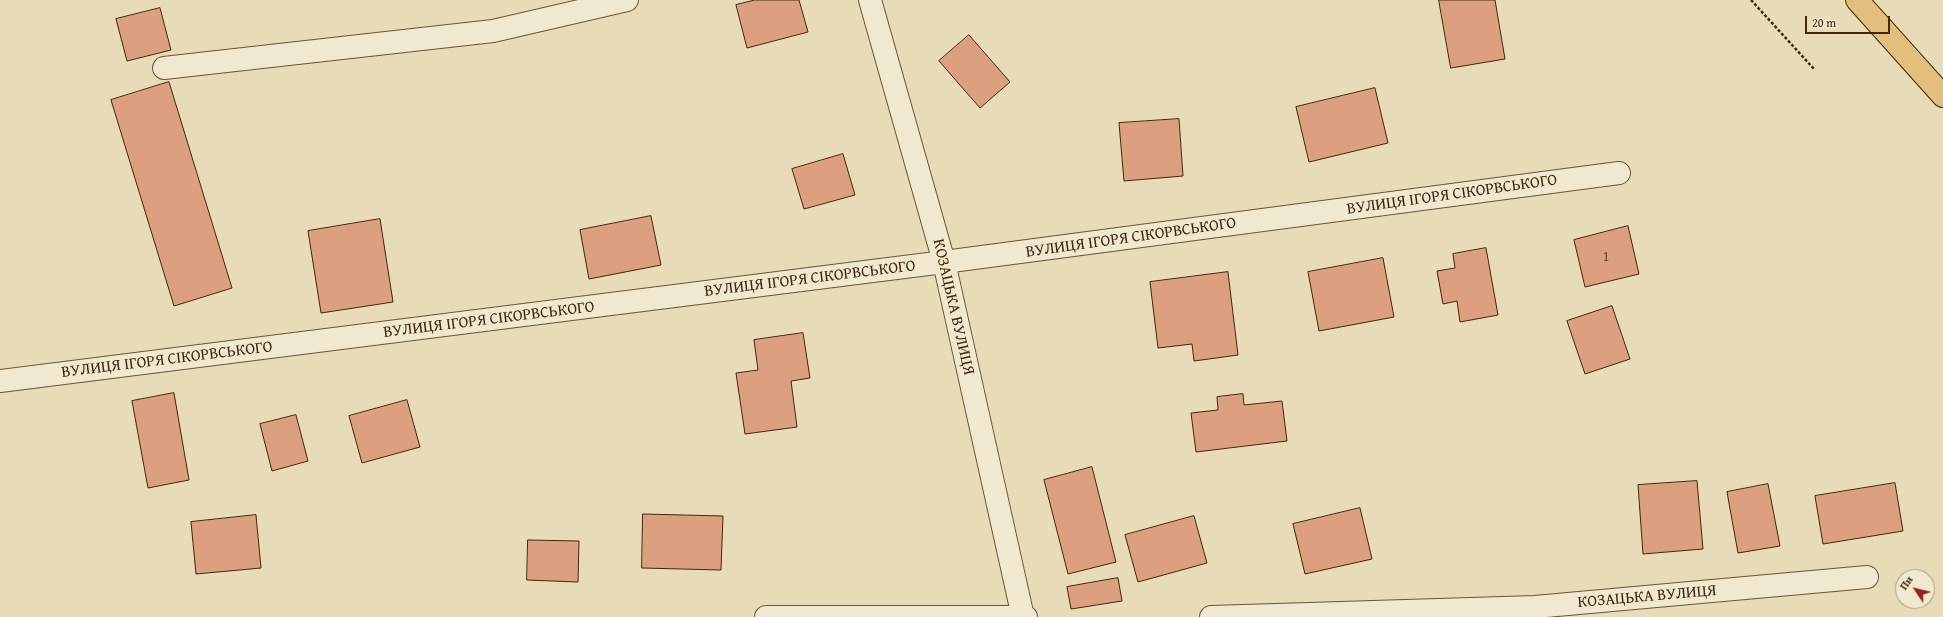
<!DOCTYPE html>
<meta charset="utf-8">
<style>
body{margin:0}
#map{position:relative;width:1943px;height:617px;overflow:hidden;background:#e8dbb7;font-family:"Gentium Book Plus",serif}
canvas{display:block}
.north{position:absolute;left:1895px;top:569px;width:40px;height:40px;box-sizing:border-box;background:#f0e8d0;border:1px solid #aa9b80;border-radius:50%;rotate:305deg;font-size:11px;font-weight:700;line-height:16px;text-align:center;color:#422708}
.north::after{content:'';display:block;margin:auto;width:14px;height:18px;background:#8f2418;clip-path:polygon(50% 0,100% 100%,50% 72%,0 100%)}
.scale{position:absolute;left:1805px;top:16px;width:85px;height:18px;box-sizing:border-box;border:2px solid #422708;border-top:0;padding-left:5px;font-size:12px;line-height:14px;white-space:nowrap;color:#422708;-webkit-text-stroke:3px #f0e8d0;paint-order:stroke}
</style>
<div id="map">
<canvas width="1943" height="617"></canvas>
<div class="north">Пн</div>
<div class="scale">20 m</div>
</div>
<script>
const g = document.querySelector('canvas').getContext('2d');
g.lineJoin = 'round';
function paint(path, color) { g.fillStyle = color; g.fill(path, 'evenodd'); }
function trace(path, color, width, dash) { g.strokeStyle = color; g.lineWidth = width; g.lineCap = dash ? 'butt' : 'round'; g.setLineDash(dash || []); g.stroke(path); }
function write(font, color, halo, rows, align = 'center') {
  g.font = font + ' "Gentium Book Plus",serif'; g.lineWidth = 3.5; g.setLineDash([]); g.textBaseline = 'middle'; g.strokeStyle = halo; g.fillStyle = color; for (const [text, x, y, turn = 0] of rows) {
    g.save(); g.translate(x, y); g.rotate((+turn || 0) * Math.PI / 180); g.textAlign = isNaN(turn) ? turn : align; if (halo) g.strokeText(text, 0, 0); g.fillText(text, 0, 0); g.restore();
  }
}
const building = new Path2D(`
 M 755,0 L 799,0 L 808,32 L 747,48 L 736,5 Z
 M 1439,0 L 1495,0 L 1505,59 L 1451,68 Z
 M 160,8 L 171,50 L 127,61 L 116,19 Z
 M 969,35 L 1010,82 L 980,108 L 939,61 Z
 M 169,82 L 232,288 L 174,306 L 111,100 Z
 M 1375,88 L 1388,143 L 1309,162 L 1296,107 Z
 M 1179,119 L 1183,176 L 1124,181 L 1119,123 Z
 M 843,154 L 855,195 L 804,209 L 792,169 Z
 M 651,216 L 661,265 L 589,279 L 580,230 Z
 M 380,219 L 393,302 L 321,313 L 308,231 Z
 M 1628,226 L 1639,274 L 1585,287 L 1574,240 Z
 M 1486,248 L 1498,315 L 1460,322 L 1457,301 L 1443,304 L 1437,271 L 1455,268 L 1453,254 Z
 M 1383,258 L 1394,317 L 1319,331 L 1308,272 Z
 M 1228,272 L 1238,355 L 1194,361 L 1192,344 L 1158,348 L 1150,282 Z
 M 1612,306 L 1630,359 L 1585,374 L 1567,321 Z
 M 803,333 L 810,378 L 791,381 L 797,427 L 745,434 L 736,373 L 758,370 L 754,340 Z
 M 174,393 L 189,480 L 148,488 L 132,401 Z
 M 1243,394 L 1244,405 L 1282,401 L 1287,441 L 1196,452 L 1191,413 L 1218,410 L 1217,397 Z
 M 407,400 L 420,447 L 362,463 L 349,416 Z
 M 296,415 L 308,461 L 272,471 L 260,424 Z
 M 1092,467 L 1116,562 L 1068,574 L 1044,480 Z
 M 1697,481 L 1703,549 L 1643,554 L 1638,485 Z
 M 1895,483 L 1903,531 L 1823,544 L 1815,496 Z
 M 1768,484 L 1780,546 L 1738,553 L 1727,492 Z
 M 1360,508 L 1372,559 L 1305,574 L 1293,524 Z
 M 643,514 L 723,516 L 721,570 L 642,568 Z
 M 256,515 L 261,568 L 196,574 L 191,522 Z
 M 1194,516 L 1207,563 L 1138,582 L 1125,535 Z
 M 528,540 L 579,541 L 578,582 L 527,580 Z
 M 1118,578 L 1122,601 L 1071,609 L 1067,587 Z`);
paint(building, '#dca081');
trace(building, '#422708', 1);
const minor = new Path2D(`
 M 870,0 L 944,262 L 1023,617
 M 164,68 L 493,31 L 627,0
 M 0,381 L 944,262 L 1619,173
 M 766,617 L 1026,617
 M 1211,617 L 1535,607 L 1867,577`);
const major = new Path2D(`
 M 1857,0 L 1943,96`);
trace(minor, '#6c5434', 24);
trace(major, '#422708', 24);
trace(new Path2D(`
 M 1751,0 L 1814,69`), '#422708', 2.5, [3, 2]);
trace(minor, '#f0e8d0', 22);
trace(major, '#e4be7c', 22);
write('14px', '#684526', null, [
 ["1",1606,257]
]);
write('16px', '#422708', '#f0e8d0', [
 ["ВУЛИЦЯ ІГОРЯ СІКОРВСЬКОГО",1452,195,-8],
 ["ВУЛИЦЯ ІГОРЯ СІКОРВСЬКОГО",1131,238,-8],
 ["ВУЛИЦЯ ІГОРЯ СІКОРВСЬКОГО",810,279,-7],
 ["КОЗАЦЬКА ВУЛИЦЯ",953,307,77],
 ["ВУЛИЦЯ ІГОРЯ СІКОРВСЬКОГО",489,320,-7],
 ["ВУЛИЦЯ ІГОРЯ СІКОРВСЬКОГО",167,360,-7],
 ["КОЗАЦЬКА ВУЛИЦЯ",1647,597,-5]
]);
</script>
